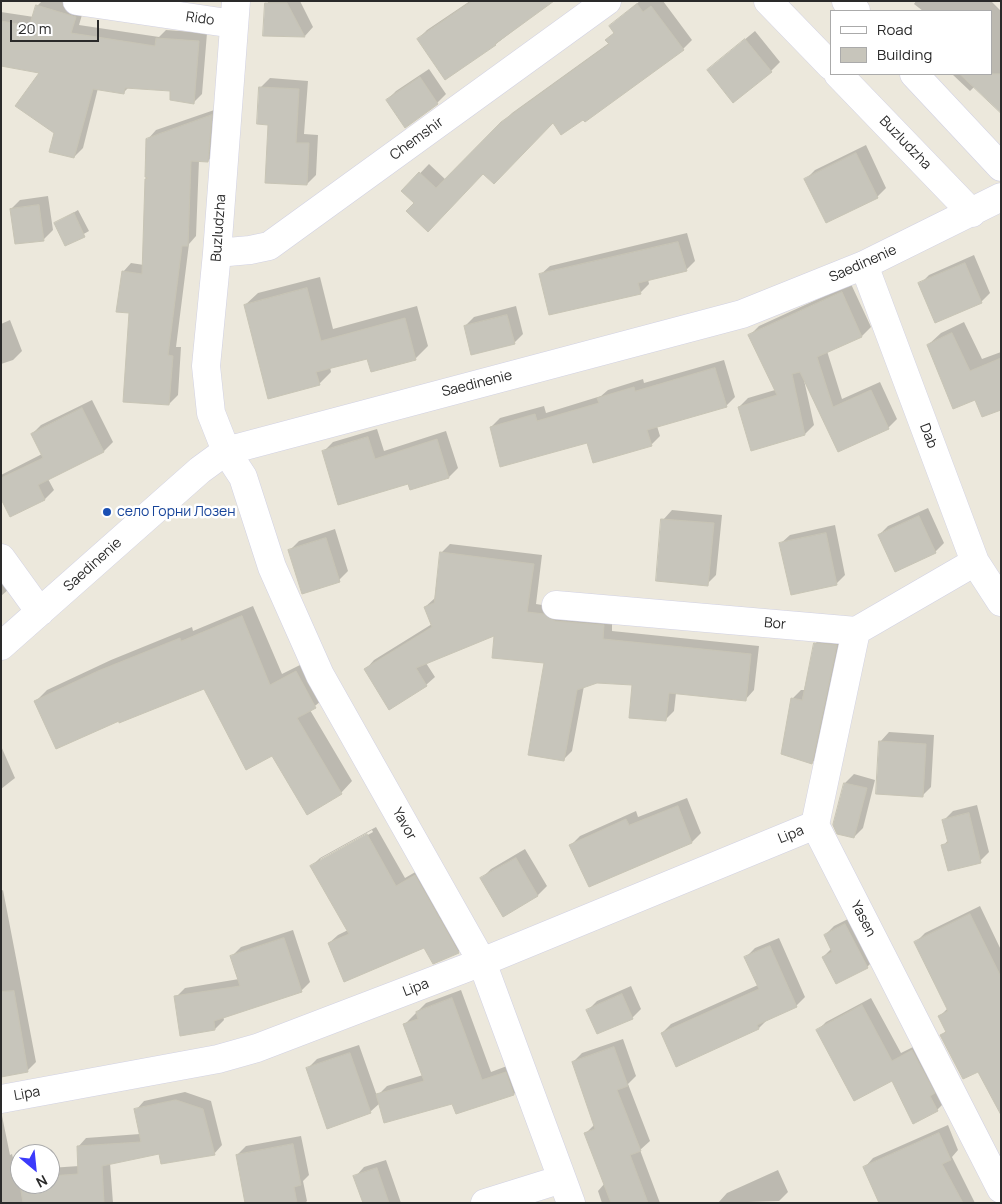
<!DOCTYPE html>
<meta charset="utf-8">
<style>
body{margin:0}
#map{position:relative;width:1002px;height:1204px;overflow:hidden;background:#ece8dc;font-family:Manrope,sans-serif}
canvas{display:block}
.frame{position:absolute;inset:0;border:2px solid #2a2a2a;pointer-events:none}
.legend{position:absolute;left:830px;top:10px;width:162px;height:65px;box-sizing:border-box;background:#fff;border:1px solid #aaa;margin:0;padding:6px 9px;list-style:none;font-size:15px;color:#2a2a2a}
.legend li{display:flex;align-items:center;gap:10px;height:25px}
.legend b{width:25px;border:1px solid #aaa}
.north{position:absolute;left:10px;top:1144px;width:50px;height:50px;box-sizing:border-box;background:#fff;border:1px solid #aaa;border-radius:50%;rotate:152deg;font-size:14px;font-weight:700;line-height:20px;text-align:center;color:#2a2a2a}
.north::after{content:'';display:block;margin:auto;width:18px;height:22px;background:#3b3afb;clip-path:polygon(50% 0,100% 100%,50% 72%,0 100%)}
.scale{position:absolute;left:10px;top:20px;width:89px;height:22px;box-sizing:border-box;border:2px solid #2a2a2a;border-top:0;padding-left:6px;font-size:15px;line-height:18px;white-space:nowrap;color:#2a2a2a;-webkit-text-stroke:4px #fff;paint-order:stroke}
</style>
<div id="map">
<canvas width="1002" height="1204"></canvas>
<div class="frame"></div>
<ul class="legend">
<li><b style="height:6px;background:#fff"></b>Road</li>
<li><b style="height:14px;background:#c7c5bb"></b>Building</li>
</ul>
<div class="north">N</div>
<div class="scale">20 m</div>
</div>
<script>
const g = document.querySelector('canvas').getContext('2d');
g.lineJoin = 'round';
function paint(path, color) { g.fillStyle = color; g.fill(path, 'evenodd'); }
function trace(path, color, width, dash) { g.strokeStyle = color; g.lineWidth = width; g.lineCap = dash ? 'butt' : 'round'; g.setLineDash(dash || []); g.stroke(path); }
function write(font, color, halo, rows, align = 'center') {
  g.font = font + ' Manrope,sans-serif'; g.lineWidth = 5; g.setLineDash([]); g.textBaseline = 'middle'; g.strokeStyle = halo; g.fillStyle = color; for (const [text, x, y, turn = 0] of rows) {
    g.save(); g.translate(x, y); g.rotate((+turn || 0) * Math.PI / 180); g.textAlign = isNaN(turn) ? turn : align; if (halo) g.strokeText(text, 0, 0); g.fillText(text, 0, 0); g.restore();
  }
}
paint(new Path2D(`
 M 42,1 L 60,1 L 84,8 L 79,25 L 159,37 L 166,30 L 207,33 L 202,94 L 193,103 L 172,90 L 129,87 L 124,92 L 98,88 L 83,148 L 74,157 L 56,132 L 41,72 L 1,65 L 1,12 L 34,17 L 37,6 Z
 M 268,1 L 300,1 L 313,27 L 305,36 L 265,34 Z
 M 470,1 L 551,1 L 496,44 L 445,78 L 418,39 L 427,30 Z
 M 640,1 L 663,1 L 692,40 L 683,49 L 584,118 L 553,122 L 484,172 L 416,203 L 403,191 L 429,164 L 446,180 L 512,113 L 609,43 L 607,40 L 615,32 L 610,26 Z
 M 916,1 L 991,1 L 1001,11 L 1001,111 L 975,86 L 970,91 L 952,74 L 991,74 L 991,11 L 923,11 L 914,4 Z
 M 755,31 L 780,62 L 771,71 L 708,70 Z
 M 429,69 L 446,94 L 437,103 L 387,100 L 396,91 Z
 M 270,78 L 308,81 L 304,134 L 318,135 L 316,175 L 307,184 L 270,124 L 261,87 Z
 M 220,108 L 216,152 L 208,161 L 199,160 L 196,236 L 189,244 L 176,347 L 181,347 L 178,395 L 169,404 L 130,312 L 123,272 L 131,263 L 144,265 L 149,177 L 148,139 L 156,130 Z
 M 866,145 L 886,188 L 877,197 L 806,179 L 815,170 Z
 M 48,196 L 53,230 L 44,239 L 11,209 L 20,200 Z
 M 78,210 L 89,231 L 66,244 L 56,223 Z
 M 687,233 L 695,261 L 686,270 L 648,279 L 649,284 L 640,293 L 540,275 L 550,266 Z
 M 974,255 L 990,293 L 981,302 L 920,284 L 929,275 Z
 M 320,277 L 333,329 L 417,306 L 428,346 L 415,359 L 368,358 L 330,367 L 331,372 L 319,384 L 245,305 L 258,293 Z
 M 851,284 L 871,327 L 862,336 L 827,351 L 842,399 L 880,382 L 897,419 L 888,428 L 838,450 L 804,380 L 814,425 L 805,434 L 739,407 L 748,398 L 775,390 L 750,335 L 759,326 Z
 M 516,306 L 523,334 L 514,343 L 465,326 L 474,317 Z
 M 10,320 L 22,351 L 13,360 L 1,364 L 1,324 Z
 M 964,322 L 982,359 L 1001,352 L 1001,408 L 975,398 L 928,345 L 941,333 Z
 M 724,360 L 735,397 L 726,406 L 657,426 L 660,436 L 651,445 L 588,441 L 491,427 L 500,418 L 544,406 L 546,413 L 601,396 L 608,390 L 643,379 L 644,383 Z
 M 92,400 L 113,442 L 104,451 L 48,479 L 54,490 L 45,499 L 11,515 L 1,496 L 1,475 L 42,454 L 32,434 L 41,425 Z
 M 377,429 L 384,451 L 446,431 L 458,468 L 449,477 L 411,489 L 409,482 L 324,451 L 333,442 Z
 M 928,508 L 944,543 L 935,552 L 879,535 L 888,526 Z
 M 672,510 L 722,515 L 716,575 L 707,584 L 663,520 Z
 M 835,525 L 845,575 L 836,584 L 780,544 L 790,535 Z
 M 335,529 L 348,571 L 339,580 L 290,550 L 299,541 Z
 M 450,544 L 542,555 L 536,604 L 612,616 L 612,631 L 759,646 L 754,690 L 746,699 L 676,693 L 674,711 L 665,720 L 634,684 L 597,682 L 584,686 L 572,751 L 563,760 L 546,662 L 496,634 L 426,663 L 435,677 L 426,685 L 366,669 L 374,660 L 432,624 L 425,607 L 435,598 L 441,553 Z
 M 1,569 L 9,589 L 1,596 Z
 M 253,606 L 282,674 L 308,661 L 327,696 L 310,710 L 352,781 L 341,793 L 272,754 L 204,688 L 119,720 L 36,701 L 47,690 L 111,660 L 192,627 L 193,631 Z
 M 824,634 L 845,636 L 820,754 L 812,763 L 792,699 L 801,690 L 805,690 L 815,644 Z
 M 889,732 L 934,735 L 931,787 L 922,796 L 880,742 Z
 M 1,746 L 15,778 L 1,789 Z
 M 854,774 L 875,780 L 863,828 L 854,837 L 845,783 Z
 M 687,798 L 701,833 L 692,842 L 589,886 L 571,845 L 580,836 L 636,811 L 638,817 Z
 M 977,805 L 989,852 L 980,861 L 943,846 L 949,839 L 944,820 L 953,811 Z
 M 376,827 L 405,878 L 424,867 L 467,944 L 458,952 L 425,946 L 329,943 L 338,935 L 348,930 L 312,866 L 320,858 ZM 372,830 L 373,832 L 320,862 L 320,859 Z
 M 525,849 L 547,886 L 538,895 L 503,915 L 482,878 L 491,869 Z
 M 3,890 L 36,1062 L 27,1071 L 1,1075 L 1,891 Z
 M 980,906 L 1001,950 L 1001,1113 L 978,1070 L 942,1035 L 947,1030 L 940,1016 L 948,1008 L 916,942 L 925,933 Z
 M 854,916 L 876,958 L 867,967 L 823,957 L 832,948 L 825,935 L 834,926 Z
 M 293,930 L 310,982 L 301,991 L 223,1016 L 224,1020 L 215,1029 L 176,997 L 185,988 L 239,979 L 232,956 L 241,947 Z
 M 779,938 L 805,997 L 796,1006 L 768,1019 L 759,1028 L 676,1066 L 662,1033 L 671,1024 L 758,985 L 746,957 L 755,948 Z
 M 631,986 L 641,1009 L 632,1018 L 588,1010 L 597,1001 Z
 M 461,990 L 491,1072 L 515,1063 L 523,1085 L 514,1094 L 457,1113 L 453,1103 L 380,1103 L 370,1112 L 308,1068 L 317,1059 L 359,1045 L 377,1096 L 387,1086 L 423,1075 L 405,1024 L 426,1003 Z
 M 871,998 L 901,1053 L 921,1043 L 945,1102 L 937,1110 L 818,1030 L 826,1022 Z
 M 623,1039 L 636,1076 L 628,1084 L 650,1141 L 640,1150 L 660,1203 L 602,1203 L 598,1191 L 605,1183 L 586,1133 L 595,1124 L 573,1062 L 582,1053 Z
 M 185,1092 L 211,1101 L 222,1145 L 214,1154 L 160,1153 L 110,1163 L 113,1203 L 1,1203 L 1,1111 L 10,1155 L 12,1154 L 14,1162 L 20,1161 L 20,1184 L 50,1184 L 50,1168 L 79,1166 L 78,1147 L 86,1138 L 140,1134 L 136,1110 L 144,1101 Z
 M 948,1125 L 958,1150 L 952,1157 L 975,1203 L 908,1203 L 865,1167 L 873,1158 Z
 M 301,1136 L 309,1175 L 303,1181 L 307,1201 L 305,1203 L 247,1203 L 237,1155 L 246,1146 Z
 M 386,1160 L 401,1203 L 364,1203 L 355,1177 L 364,1167 Z
 M 778,1170 L 788,1192 L 779,1201 L 718,1203 L 727,1193 Z`), '#0003');
const building = new Path2D(`
 M 472,1 L 554,1 L 495,44 L 496,45 L 445,80 L 417,39 Z
 M 265,3 L 287,3 L 305,37 L 263,36 Z
 M 637,4 L 643,12 L 651,6 L 684,50 L 585,122 L 583,120 L 561,135 L 553,123 L 494,184 L 483,174 L 428,232 L 406,211 L 414,203 L 401,191 L 419,172 L 436,188 L 501,122 L 609,44 L 605,40 L 614,33 L 609,26 Z
 M 36,5 L 76,17 L 71,33 L 155,46 L 156,38 L 199,41 L 194,104 L 170,100 L 170,91 L 125,88 L 124,94 L 93,89 L 74,158 L 49,152 L 54,133 L 15,106 L 39,73 L 1,66 L 1,21 L 29,26 Z
 M 745,39 L 772,72 L 733,103 L 707,70 Z
 M 960,74 L 1001,74 L 1001,113 Z
 M 420,77 L 438,104 L 405,128 L 386,100 Z
 M 259,87 L 299,89 L 296,143 L 309,143 L 307,185 L 265,183 L 268,125 L 257,124 Z
 M 212,115 L 208,162 L 191,161 L 188,246 L 182,246 L 168,355 L 173,356 L 169,405 L 123,402 L 129,313 L 116,312 L 122,271 L 142,274 L 145,179 L 148,178 L 145,177 L 146,139 Z
 M 856,153 L 878,198 L 826,223 L 804,179 Z
 M 39,205 L 44,241 L 15,244 L 10,209 Z
 M 74,213 L 85,237 L 65,246 L 54,223 Z
 M 678,242 L 687,271 L 638,283 L 641,294 L 549,315 L 539,274 Z
 M 965,263 L 982,303 L 935,323 L 918,283 Z
 M 307,288 L 321,341 L 405,318 L 416,360 L 371,372 L 367,359 L 316,372 L 320,385 L 268,399 L 244,305 Z
 M 842,292 L 862,337 L 817,357 L 833,407 L 871,390 L 889,429 L 838,452 L 800,372 L 792,374 L 805,435 L 751,451 L 738,407 L 777,395 L 748,335 Z
 M 507,315 L 515,344 L 471,355 L 464,326 Z
 M 952,333 L 970,371 L 1001,358 L 1001,410 L 982,417 L 975,400 L 953,409 L 927,345 Z
 M 715,368 L 727,407 L 647,430 L 652,446 L 593,463 L 587,443 L 500,467 L 490,427 L 535,414 L 537,421 L 599,403 L 597,398 L 634,387 L 635,391 Z
 M 82,408 L 104,452 L 38,485 L 45,500 L 10,517 L 1,499 L 1,478 L 43,458 L 31,434 Z
 M 368,437 L 375,459 L 437,439 L 449,478 L 410,490 L 408,484 L 338,505 L 322,451 Z
 M 919,516 L 936,553 L 895,572 L 878,535 Z
 M 661,519 L 714,523 L 708,586 L 656,581 Z
 M 826,533 L 837,585 L 791,595 L 779,543 Z
 M 326,538 L 340,582 L 302,594 L 288,550 Z
 M 440,552 L 534,564 L 527,612 L 544,614 L 555,621 L 604,625 L 603,639 L 751,654 L 746,701 L 669,693 L 666,721 L 629,718 L 632,685 L 597,683 L 577,690 L 564,761 L 528,755 L 544,663 L 492,658 L 494,636 L 416,668 L 427,686 L 389,710 L 364,669 L 432,627 L 424,607 L 434,603 Z
 M 242,616 L 270,685 L 296,671 L 316,708 L 297,718 L 342,794 L 307,815 L 272,756 L 246,770 L 204,689 L 119,723 L 119,721 L 56,749 L 34,701 L 98,671 L 180,638 L 181,641 Z
 M 814,643 L 837,645 L 812,764 L 781,754 L 791,698 L 802,700 Z
 M 879,741 L 926,744 L 923,797 L 876,794 Z
 M 844,783 L 867,788 L 854,838 L 837,834 L 833,825 Z
 M 678,806 L 692,843 L 589,887 L 569,845 L 626,819 L 629,825 Z
 M 969,813 L 981,863 L 948,871 L 941,845 L 948,843 L 942,820 Z
 M 367,834 L 396,886 L 415,875 L 459,953 L 433,964 L 424,948 L 344,982 L 328,943 L 349,934 L 310,866 Z
 M 516,858 L 538,896 L 503,917 L 480,878 Z
 M 970,914 L 1001,977 L 1001,1115 L 978,1072 L 963,1079 L 940,1035 L 946,1032 L 938,1016 L 948,1011 L 914,942 Z
 M 845,924 L 868,968 L 836,984 L 822,957 L 832,952 L 824,935 Z
 M 284,938 L 302,992 L 214,1021 L 215,1030 L 180,1036 L 174,996 L 240,986 L 230,956 Z
 M 770,946 L 797,1007 L 757,1025 L 759,1029 L 676,1067 L 661,1033 L 759,989 L 744,957 Z
 M 14,991 L 28,1072 L 1,1077 L 1,992 Z
 M 622,994 L 633,1019 L 597,1034 L 586,1010 Z
 M 452,998 L 482,1080 L 506,1072 L 514,1095 L 456,1114 L 452,1104 L 384,1123 L 376,1094 L 424,1081 L 403,1024 L 418,1019 L 416,1012 Z
 M 862,1005 L 892,1061 L 912,1050 L 935,1093 L 930,1096 L 938,1111 L 913,1124 L 892,1081 L 854,1101 L 816,1030 Z
 M 614,1047 L 628,1086 L 617,1090 L 641,1151 L 630,1155 L 648,1203 L 611,1203 L 584,1133 L 595,1129 L 572,1062 Z
 M 350,1053 L 371,1113 L 327,1129 L 306,1068 Z
 M 176,1100 L 203,1109 L 215,1155 L 161,1164 L 159,1154 L 102,1166 L 104,1203 L 23,1203 L 20,1184 L 50,1184 L 50,1176 L 78,1174 L 77,1146 L 141,1142 L 134,1109 Z
 M 939,1133 L 951,1160 L 942,1164 L 963,1203 L 879,1203 L 863,1167 Z
 M 293,1144 L 301,1185 L 294,1187 L 297,1203 L 245,1203 L 236,1155 Z
 M 377,1168 L 389,1203 L 363,1203 L 353,1176 Z`);
paint(building, '#c7c5bb');
trace(building, '#c7c4b5', 1);
const minor = new Path2D(`
 M 77,1 L 234,24
 M 236,1 L 217,253 L 206,366 L 211,413 L 226,451 L 243,477 L 272,567 L 320,675 L 482,962 L 571,1203
 M 768,1 L 831,66
 M 846,1 L 856,11
 M 838,74 L 972,213
 M 914,74 L 1001,167
 M 217,253 L 250,250 L 269,246 L 607,1
 M 864,265 L 975,562 L 1001,602
 M 1,558 L 40,612
 M 556,605 L 856,631 L 975,562
 M 856,631 L 815,825 L 1001,1189
 M 1,646 L 200,470 L 226,451 L 742,314 L 864,265 L 1001,197
 M 1,1099 L 218,1059 L 257,1048 L 482,962 L 815,825
 M 485,1203 L 562,1179`);
trace(minor, '#d1d1e3', 29);
trace(minor, '#fff', 28);
for (const [x, y, r, color] of [
 [107,512,5,"#1a4fb4"]
]) { const dot = new Path2D(); dot.arc(x, y, r, 0, 2 * Math.PI); g.fillStyle = color; g.fill(dot); trace(dot, '#fff', 2); }
write('14px', '#2a2a2a', '#fff', [
 ["Rido",200,19,8],
 ["Chemshir",417,139,-36],
 ["Buzludzha",905,143,46],
 ["Buzludzha",219,228,-86],
 ["Saedinenie",863,264,-24],
 ["Saedinenie",477,384,-14],
 ["Dab",928,436,69],
 ["Saedinenie",93,565,-42],
 ["Bor",775,624,5],
 ["Yavor",404,824,61],
 ["Lipa",791,835,-22],
 ["Yasen",863,919,63],
 ["Lipa",416,988,-21],
 ["Lipa",27,1094,-10]
]);
write('14px', '#164399', '#fff', [
 ["село Горни Лозен",117,512]
], 'left');
</script>
